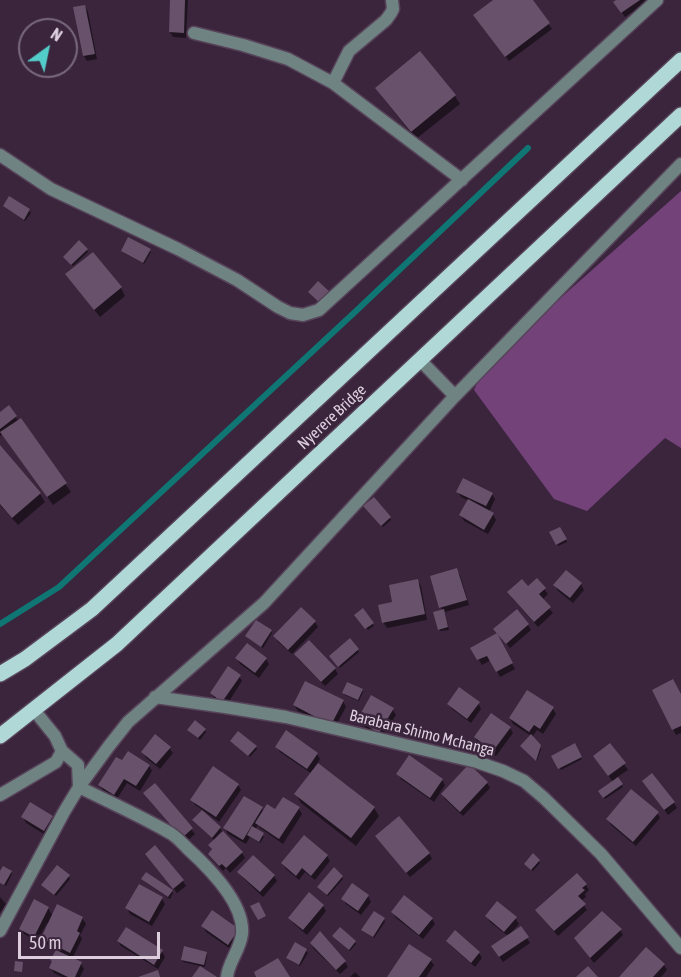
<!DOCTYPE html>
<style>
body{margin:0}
#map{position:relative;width:681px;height:977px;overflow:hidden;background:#3a253d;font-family:"Asap Condensed",sans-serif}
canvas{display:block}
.north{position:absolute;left:18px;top:18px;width:60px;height:60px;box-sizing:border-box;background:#3a253d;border:2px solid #7b697d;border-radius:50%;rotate:33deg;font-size:16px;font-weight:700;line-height:24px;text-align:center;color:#dccedd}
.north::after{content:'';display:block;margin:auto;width:21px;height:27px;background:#53cdc9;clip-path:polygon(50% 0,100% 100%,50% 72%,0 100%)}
.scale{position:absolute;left:18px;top:932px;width:142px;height:27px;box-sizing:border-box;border:3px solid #dccedd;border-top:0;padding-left:8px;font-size:18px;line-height:21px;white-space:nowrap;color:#dccedd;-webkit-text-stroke:4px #3a253d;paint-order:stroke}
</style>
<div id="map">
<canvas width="681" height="977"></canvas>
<div class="north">N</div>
<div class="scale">50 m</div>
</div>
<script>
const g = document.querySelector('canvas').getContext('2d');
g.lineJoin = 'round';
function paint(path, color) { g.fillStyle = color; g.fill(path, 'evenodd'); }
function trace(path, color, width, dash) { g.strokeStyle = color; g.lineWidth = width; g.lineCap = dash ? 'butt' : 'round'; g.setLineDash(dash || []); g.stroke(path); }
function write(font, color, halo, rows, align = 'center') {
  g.font = font + ' "Asap Condensed",sans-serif'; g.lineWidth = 5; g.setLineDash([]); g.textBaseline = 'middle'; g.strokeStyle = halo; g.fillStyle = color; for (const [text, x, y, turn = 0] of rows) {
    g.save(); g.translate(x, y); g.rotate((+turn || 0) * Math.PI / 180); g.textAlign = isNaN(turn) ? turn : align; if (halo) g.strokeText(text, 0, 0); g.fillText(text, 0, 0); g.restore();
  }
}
paint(new Path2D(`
 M 681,191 L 681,448 L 665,438 L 587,511 L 554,499 L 474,390 L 485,365 Z`), '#734279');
paint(new Path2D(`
 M 171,0 L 188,0 L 186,38 L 173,37 L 170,32 Z
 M 495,0 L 531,0 L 552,29 L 509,61 L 478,21 Z
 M 618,0 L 647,0 L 648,2 L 625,17 L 618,7 Z
 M 85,7 L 88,12 L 97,59 L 87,61 L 84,56 L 75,9 Z
 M 377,89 L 455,96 L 460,104 L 416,139 L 382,97 Z
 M 10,198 L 29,210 L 31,213 L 25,221 L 6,208 L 4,206 Z
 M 87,250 L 88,252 L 73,266 L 74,267 L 66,259 Z
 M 149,250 L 151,252 L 144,264 L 124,253 L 122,251 Z
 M 92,254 L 121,288 L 125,296 L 100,317 L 72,282 Z
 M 0,414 L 16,417 L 18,421 L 20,420 L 71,492 L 53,505 L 3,434 L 0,436 Z
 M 0,447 L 40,494 L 45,502 L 18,525 L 0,505 Z
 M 458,492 L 492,494 L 495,499 L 489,512 L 493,514 L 496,520 L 488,534 L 464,521 L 461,515 L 469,501 L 461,497 Z
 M 366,509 L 390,518 L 391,520 L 383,527 Z
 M 560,529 L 567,542 L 558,546 L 551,533 Z
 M 456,570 L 460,575 L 469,605 L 445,612 L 449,630 L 440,631 L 439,629 L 443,611 L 441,607 Z
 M 537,580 L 548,594 L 542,600 L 553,613 L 538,627 L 512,598 L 509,593 L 528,588 Z
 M 418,581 L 421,586 L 427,620 L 387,628 L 383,622 L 394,603 Z
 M 581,584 L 584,590 L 573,603 L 558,591 L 555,585 Z
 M 362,610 L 374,626 L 368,630 L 357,617 Z
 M 315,622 L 318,627 L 292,654 L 278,642 L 275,636 Z
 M 528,625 L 531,630 L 510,648 L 498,634 Z
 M 271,631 L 272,633 L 263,648 L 247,636 Z
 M 496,635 L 515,669 L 500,677 L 491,660 L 482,665 L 472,648 Z
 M 350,640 L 359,652 L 340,668 L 332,658 Z
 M 296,655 L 335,669 L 338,674 L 325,686 L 299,660 Z
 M 237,658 L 266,659 L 269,664 L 259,678 L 240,664 Z
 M 239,676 L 242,681 L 226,706 L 215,699 L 212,693 Z
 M 362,690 L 363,692 L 359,701 L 345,695 L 344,693 Z
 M 654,691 L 681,697 L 681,733 L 676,735 Z
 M 343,701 L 346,707 L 334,729 L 298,711 L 294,705 Z
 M 478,703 L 481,709 L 471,723 L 452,709 L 449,704 Z
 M 392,709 L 396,715 L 382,737 L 361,725 L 358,720 Z
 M 553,709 L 556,714 L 543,734 L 537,730 L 532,737 L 541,749 L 537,761 L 523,748 L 531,736 L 513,724 L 510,718 Z
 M 510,728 L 513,733 L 496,756 L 478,743 L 475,737 Z
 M 205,730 L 206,732 L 200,740 L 190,732 Z
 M 232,742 L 256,747 L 257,749 L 250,757 Z
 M 574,745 L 582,759 L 561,770 L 553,756 Z
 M 610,745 L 628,770 L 616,778 L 623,787 L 605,799 L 600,791 L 613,782 L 598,761 Z
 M 277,747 L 317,754 L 320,759 L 317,764 L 374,808 L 379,816 L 356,846 L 301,803 L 296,794 L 312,774 L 280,752 Z
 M 169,748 L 173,753 L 160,769 L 146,758 L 143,752 Z
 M 409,757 L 442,780 L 445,785 L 434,802 L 401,779 L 398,774 Z
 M 122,763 L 149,766 L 152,771 L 140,791 L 127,783 L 117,799 L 103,790 L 100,785 Z
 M 487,783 L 490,788 L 463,816 L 445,799 L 442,794 Z
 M 155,785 L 195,834 L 186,842 Z
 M 238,785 L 241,790 L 219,822 L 204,811 L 203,813 L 220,828 L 222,831 L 217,836 L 242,853 L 245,858 L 230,873 L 226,868 L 223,871 L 213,859 L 209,854 L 213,851 L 210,846 L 215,841 L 193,821 L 203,810 L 195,805 L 192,800 Z
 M 647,786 L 674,803 L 677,808 L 668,815 Z
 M 284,799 L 299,809 L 302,814 L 283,844 L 260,828 L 258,825 L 255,830 L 264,837 L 260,843 L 250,837 L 246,844 L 228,834 L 225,828 L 261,808 L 264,812 L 276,811 Z
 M 657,813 L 660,818 L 636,846 L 611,825 L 608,819 Z
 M 23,817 L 52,817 L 55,823 L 47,836 L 26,823 Z
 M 377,836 L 429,853 L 432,859 L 410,877 Z
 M 147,855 L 183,881 L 186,886 L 177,893 Z
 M 533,855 L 540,863 L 533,871 L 527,866 Z
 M 327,856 L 330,861 L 315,880 L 305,872 L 299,880 L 286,869 L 283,864 Z
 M 11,872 L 12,874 L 6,886 L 0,883 L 0,874 Z
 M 239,872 L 274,876 L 277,881 L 263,897 L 242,877 Z
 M 68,876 L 70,879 L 56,896 L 45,887 Z
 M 342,877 L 343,879 L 328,896 L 319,887 Z
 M 144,881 L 172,891 L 173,893 L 170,899 Z
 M 586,885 L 589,890 L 585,894 L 586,897 L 581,901 L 587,910 L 558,936 L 540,915 Z
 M 368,896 L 371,902 L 361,915 L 346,904 L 343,899 Z
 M 0,897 L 6,904 L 0,913 Z
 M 162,899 L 165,904 L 152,926 L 130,914 L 127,908 Z
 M 58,906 L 82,918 L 86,924 L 80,935 L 82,939 L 72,959 L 81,964 L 84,969 L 80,977 L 62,977 L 54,973 L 51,968 L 53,962 L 52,960 L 58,949 L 46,944 L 42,938 L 49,924 L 47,923 L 37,941 L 24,934 L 21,929 L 48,908 L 53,916 Z
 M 323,906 L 326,911 L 307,935 L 293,923 L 290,918 Z
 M 392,912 L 432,919 L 435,924 L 423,939 L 396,918 Z
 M 487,916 L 515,918 L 519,924 L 510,934 L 520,928 L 530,943 L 503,962 L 496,952 L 508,936 L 490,922 Z
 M 384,919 L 385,922 L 374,938 L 363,930 Z
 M 203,926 L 238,930 L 232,950 L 206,932 Z
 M 126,929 L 162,951 L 165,957 L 158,969 L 121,946 L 118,941 Z
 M 620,930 L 623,935 L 594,963 L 579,944 Z
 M 334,937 L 355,942 L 356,944 L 350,951 Z
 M 448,941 L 479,953 L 482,958 L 475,967 L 451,946 Z
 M 311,943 L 345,962 L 348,967 L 340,974 L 314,949 Z
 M 295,944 L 306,951 L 308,953 L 300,966 L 289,960 L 288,958 Z
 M 206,953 L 207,955 L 205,967 L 183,962 L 182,960 Z
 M 430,960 L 434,965 L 426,977 L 388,977 Z
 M 664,965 L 667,970 L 661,977 L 621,977 Z
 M 355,972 L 360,977 L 350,977 Z`), '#0007');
trace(new Path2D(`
 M 0,624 L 59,587 L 356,311 L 528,148`), '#0f7674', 6);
paint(new Path2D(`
 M 170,0 L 185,0 L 184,33 L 169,32 Z
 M 493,0 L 533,0 L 550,23 L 505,57 L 473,15 Z
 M 616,0 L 640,0 L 621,13 L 613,2 Z
 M 85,5 L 95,54 L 83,56 L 73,7 Z
 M 420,51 L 456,95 L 411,132 L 375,88 Z
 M 9,196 L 30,209 L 24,220 L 3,206 Z
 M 128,237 L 151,249 L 143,263 L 121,251 Z
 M 79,240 L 88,249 L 71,265 L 63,257 Z
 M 93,252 L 122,287 L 94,310 L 65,274 Z
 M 318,281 L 331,293 L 321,304 L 308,292 Z
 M 9,405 L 17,416 L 0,429 L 0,412 Z
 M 21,418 L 67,483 L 47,497 L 0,432 Z
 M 0,445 L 41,493 L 12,518 L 0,504 Z
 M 463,478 L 493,493 L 486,506 L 456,492 Z
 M 374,497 L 391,517 L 381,526 L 363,506 Z
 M 468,499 L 494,513 L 484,530 L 459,515 Z
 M 560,527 L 567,539 L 556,545 L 549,532 Z
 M 457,568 L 467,600 L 439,608 L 430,576 Z
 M 566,570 L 582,583 L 570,598 L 553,585 Z
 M 537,578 L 546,588 L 539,594 L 551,607 L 534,622 L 507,592 L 522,579 L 528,586 Z
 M 418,579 L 425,614 L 382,623 L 378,605 L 392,602 L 389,585 Z
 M 301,607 L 316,621 L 288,650 L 273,636 Z
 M 363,608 L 374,623 L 365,629 L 354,615 Z
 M 444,609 L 448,627 L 438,630 L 433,612 Z
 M 517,609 L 529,624 L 506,644 L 493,629 Z
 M 256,620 L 272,630 L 261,647 L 245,636 Z
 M 497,633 L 513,663 L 496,672 L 487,656 L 477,660 L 470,648 Z
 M 350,638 L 359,649 L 338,667 L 329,656 Z
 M 309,640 L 336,668 L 321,682 L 294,654 Z
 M 247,643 L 267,658 L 255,673 L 235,658 Z
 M 228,666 L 241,675 L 222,702 L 210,693 Z
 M 673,679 L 681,694 L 681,726 L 672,730 L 652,690 Z
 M 305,681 L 344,700 L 331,725 L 293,705 Z
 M 347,682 L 363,689 L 358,700 L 342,693 Z
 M 459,687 L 480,702 L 467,719 L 447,704 Z
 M 527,690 L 554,707 L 540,729 L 534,725 L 529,732 L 509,718 Z
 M 371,695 L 394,708 L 379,733 L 357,720 Z
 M 491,713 L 511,727 L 493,751 L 474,737 Z
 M 195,720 L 206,729 L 198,738 L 187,730 Z
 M 286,730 L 318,753 L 307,769 L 275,747 Z
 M 238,731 L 257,746 L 248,756 L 230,741 Z
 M 155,734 L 171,747 L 156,764 L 141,752 Z
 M 531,734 L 541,745 L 536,761 L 520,746 Z
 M 575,743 L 582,757 L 558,769 L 551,756 Z
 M 610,743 L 626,763 L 608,776 L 593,756 Z
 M 128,751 L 150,765 L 136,786 L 124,779 L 114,795 L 98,785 L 116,757 L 122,760 Z
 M 409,755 L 443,779 L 430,798 L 396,774 Z
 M 318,763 L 375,807 L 351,838 L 294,794 Z
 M 469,764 L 488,782 L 460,812 L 441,794 Z
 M 213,766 L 239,784 L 216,817 L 190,800 Z
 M 652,773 L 675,802 L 664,810 L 642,781 Z
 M 618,777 L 623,784 L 603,798 L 598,791 Z
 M 155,783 L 193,828 L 182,838 L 143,793 Z
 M 631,789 L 659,812 L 633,842 L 606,819 Z
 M 244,796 L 263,807 L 243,840 L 223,828 Z
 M 283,797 L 300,807 L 279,839 L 255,823 L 267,804 L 275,809 Z
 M 30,802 L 53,816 L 44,831 L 21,817 Z
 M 202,810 L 221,827 L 212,838 L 192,820 Z
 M 399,816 L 430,853 L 406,873 L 375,836 Z
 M 252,826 L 264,833 L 259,842 L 247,835 Z
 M 223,831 L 243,852 L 226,868 L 222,864 L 219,866 L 208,854 L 212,849 L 208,845 Z
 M 304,835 L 328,855 L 311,876 L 302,868 L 296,876 L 281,863 Z
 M 155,845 L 184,880 L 173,889 L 145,854 Z
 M 533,853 L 540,860 L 531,870 L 524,864 Z
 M 253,855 L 275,875 L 260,892 L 237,872 Z
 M 57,865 L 70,875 L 54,895 L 41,885 Z
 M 3,866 L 12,871 L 4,885 L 0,883 L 0,871 Z
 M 334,867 L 343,876 L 327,895 L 317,887 Z
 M 146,872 L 173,890 L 168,897 L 141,879 Z
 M 577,873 L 587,884 L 582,888 L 585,890 L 578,896 L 586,904 L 554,931 L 535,910 Z
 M 352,883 L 369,895 L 358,911 L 341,899 Z
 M 139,884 L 163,897 L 149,922 L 125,908 Z
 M 309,892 L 324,905 L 303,930 L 288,918 Z
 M 404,895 L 433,918 L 419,935 L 391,912 Z
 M 34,899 L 49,907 L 34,937 L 19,929 Z
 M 497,901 L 517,917 L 504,932 L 485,916 Z
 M 259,902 L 266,916 L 258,920 L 250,906 Z
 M 57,904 L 83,917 L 77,931 L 80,933 L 70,953 L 41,938 Z
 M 212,910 L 239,929 L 228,945 L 201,926 Z
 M 374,911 L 385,918 L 373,937 L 361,930 Z
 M 602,911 L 622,929 L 590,958 L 574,938 Z
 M 521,926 L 529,937 L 499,957 L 491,946 Z
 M 126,927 L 163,950 L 154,965 L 117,941 Z
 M 340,927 L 356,941 L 349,950 L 332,936 Z
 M 455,930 L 480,952 L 471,963 L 446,941 Z
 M 320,931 L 346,961 L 336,970 L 310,943 Z
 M 295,942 L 307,949 L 299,965 L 286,958 Z
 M 409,944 L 432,959 L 419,977 L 387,977 Z
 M 184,946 L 207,952 L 204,965 L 181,960 Z
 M 646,947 L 665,964 L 653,977 L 619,977 Z
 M 56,950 L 82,962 L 75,977 L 68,977 L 49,968 L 52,961 L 50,960 Z
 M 278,958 L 290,977 L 256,977 L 254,972 Z
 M 15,961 L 23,962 L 22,972 L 14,971 Z
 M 200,966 L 217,977 L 192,977 Z
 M 588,966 L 598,977 L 576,977 Z
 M 158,970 L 160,977 L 138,977 Z`), '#68516a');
const minor = new Path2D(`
 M 194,33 L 243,45 L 288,59 L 333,83 L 462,180
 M 333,83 L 349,51 L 386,20 L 391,13 L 393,9 L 392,0
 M 0,155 L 51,189 L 178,249 L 237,280 L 278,307 L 290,313 L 303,315 L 319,310 L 657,0
 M 420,360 L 455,396
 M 155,697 L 225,707 L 286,717 L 477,762 L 503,771 L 524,781 L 544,798 L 601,854 L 681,948
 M 62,751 L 78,765 L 79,787 C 109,802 141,816 170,833 C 176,836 182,843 187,848 C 208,867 245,903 242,934 C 240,950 228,963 227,977
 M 0,795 L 56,762 L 62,751 L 55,736 L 34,710
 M 0,931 L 64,812 L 79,787 L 109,746 L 128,722 L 264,603 L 455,396 L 681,164`);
const primary = new Path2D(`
 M 0,674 L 25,659 L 92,609 L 681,60
 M 0,736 L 117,644 L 681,115`);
trace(minor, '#57435a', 15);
trace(primary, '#57435a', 18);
trace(minor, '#6f8382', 12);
trace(primary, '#afd8d6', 15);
write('16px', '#dccedd', '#3a253d', [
 ["Nyerere Bridge",332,417,-43],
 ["Barabara Shimo Mchanga",422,733,14]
]);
</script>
